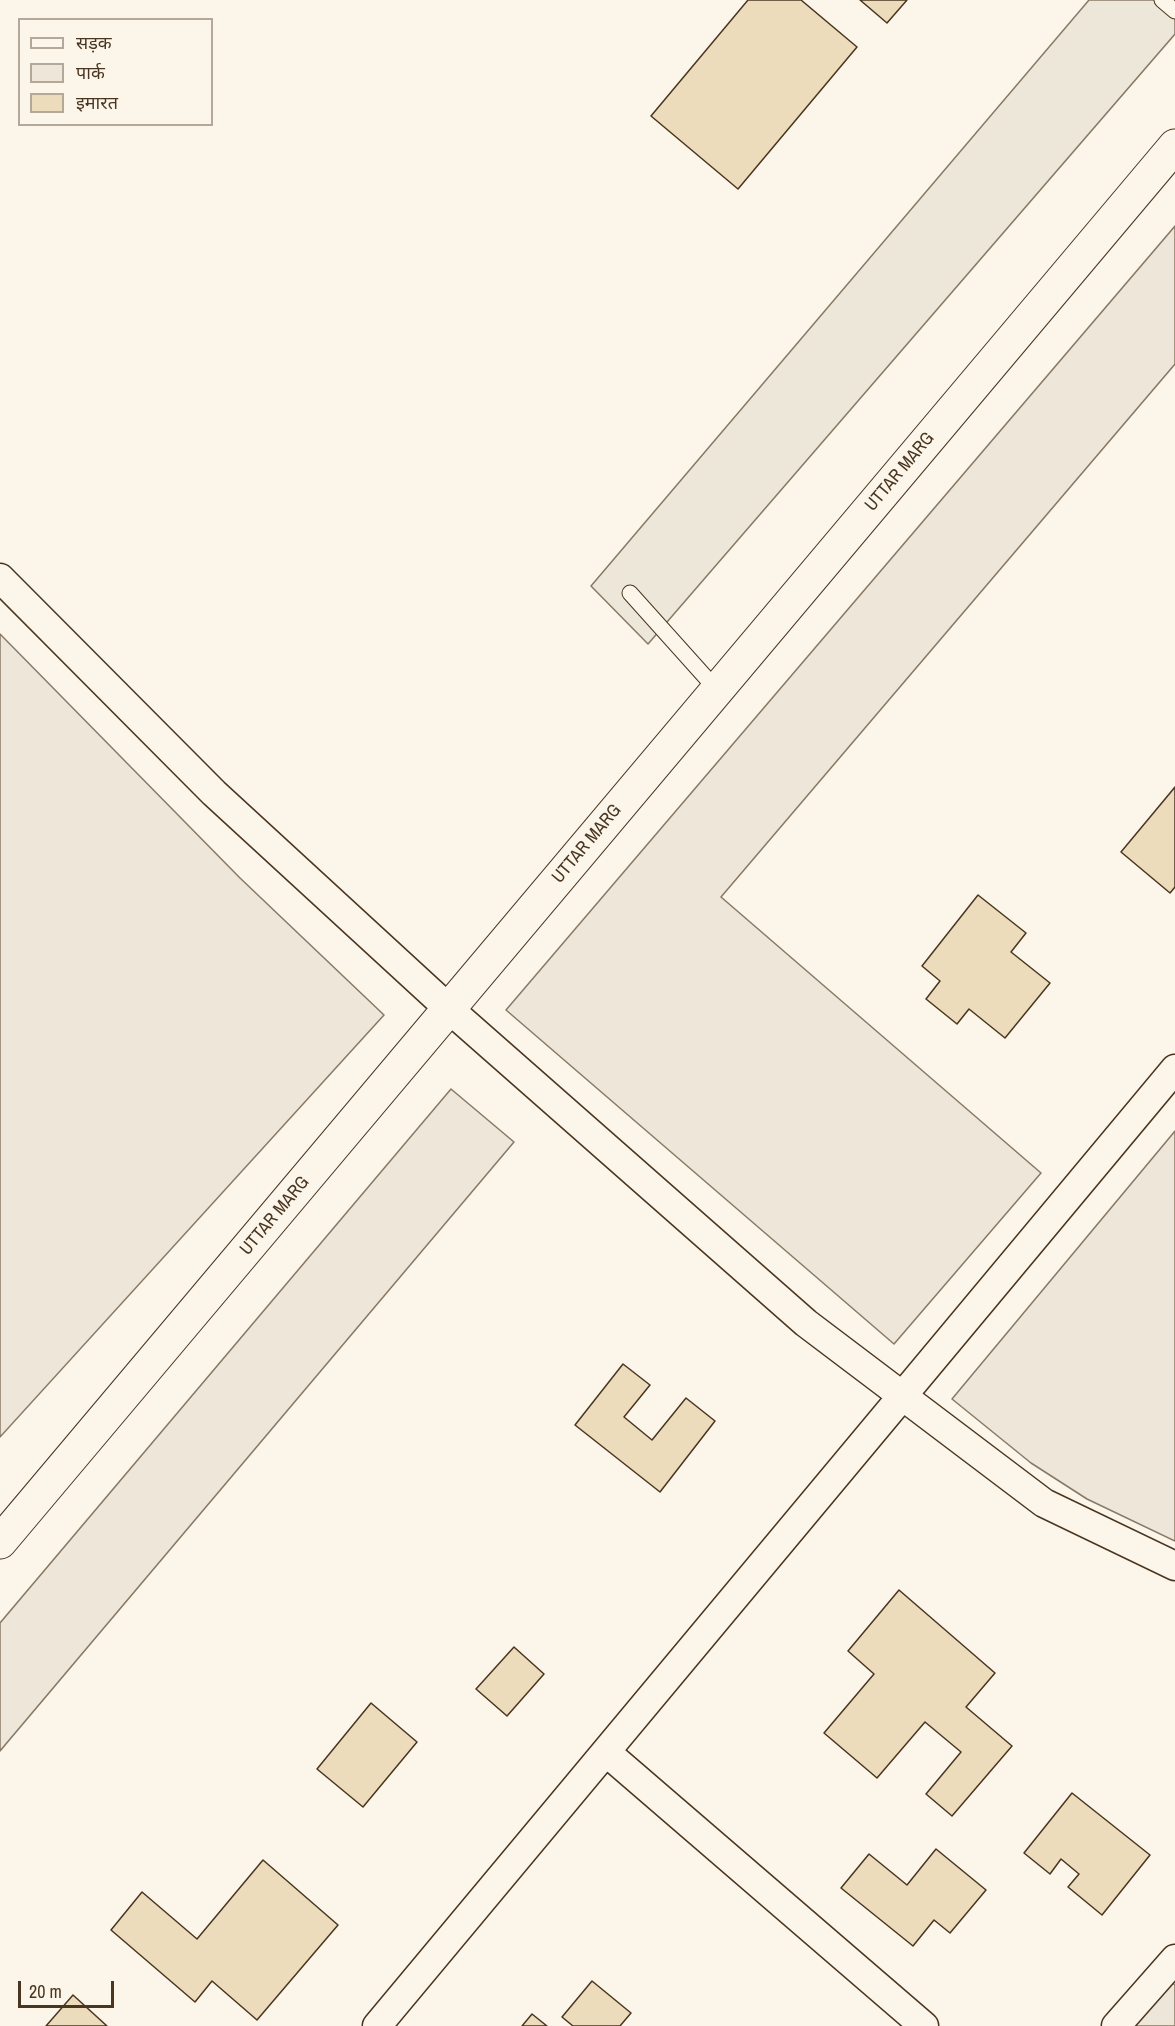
<!DOCTYPE html>
<meta charset="utf-8">
<style>
body{margin:0}
#map{position:relative;width:1175px;height:2026px;overflow:hidden;background:#fbf6e9;font-family:"Archivo Narrow","Noto Sans Devanagari",sans-serif}
canvas{display:block}
.legend{position:absolute;left:18px;top:18px;width:195px;height:108px;box-sizing:border-box;background:#fbf6e9;border:2px solid #b4a999;margin:0;padding:8px 10px;list-style:none;font-size:18px;color:#4a3520}
.legend li{display:flex;align-items:center;gap:12px;height:30px}
.legend b{width:30px;border:2px solid #b4a999}
.scale{position:absolute;left:18px;top:1981px;width:96px;height:27px;box-sizing:border-box;border:3px solid #4a3520;border-top:0;padding-left:8px;font-size:18px;line-height:21px;white-space:nowrap;color:#4a3520;-webkit-text-stroke:4px #fbf6e9;paint-order:stroke}
</style>
<div id="map">
<canvas width="1175" height="2026"></canvas>
<ul class="legend">
<li><b style="height:8px;background:#fbf6e9"></b>सड़क</li>
<li><b style="height:16px;background:#ede6d9"></b>पार्क</li>
<li><b style="height:16px;background:#ecdcbc"></b>इमारत</li>
</ul>
<div class="scale">20 m</div>
</div>
<script>
const g = document.querySelector('canvas').getContext('2d');
g.lineJoin = 'round';
function paint(path, color) { g.fillStyle = color; g.fill(path, 'evenodd'); }
function trace(path, color, width, dash) { g.strokeStyle = color; g.lineWidth = width; g.lineCap = dash ? 'butt' : 'round'; g.setLineDash(dash || []); g.stroke(path); }
function write(font, color, halo, rows, align = 'center') {
  g.font = font + ' "Archivo Narrow",sans-serif'; g.lineWidth = 4.5; g.setLineDash([]); g.textBaseline = 'middle'; g.strokeStyle = halo; g.fillStyle = color; for (const [text, x, y, turn = 0] of rows) {
    g.save(); g.translate(x, y); g.rotate((+turn || 0) * Math.PI / 180); g.textAlign = isNaN(turn) ? turn : align; if (halo) g.strokeText(text, 0, 0); g.fillText(text, 0, 0); g.restore();
  }
}
const green = new Path2D(`
 M 1175,226 L 1175,364 L 721,897 L 1041,1173 L 894,1344 L 506,1010 Z
 M 0,634 L 240,878 L 384,1015 L 0,1437 Z
 M 451,1089 L 514,1142 L 0,1751 L 0,1623 Z
 M 1175,1131 L 1175,1541 L 1087,1499 L 1031,1463 L 952,1399 Z
 M 1167,1978 L 1175,1985 L 1175,2026 L 1127,2026 Z`);
paint(green, '#ede6d9');
trace(green, '#887966', 1.5);
const parking = new Path2D(`
 M 1089,0 L 1175,0 L 1175,34 L 648,644 L 591,586 Z`);
paint(parking, '#ede7d9');
trace(parking, '#887966', 1.5);
const building = new Path2D(`
 M 748,0 L 801,0 L 857,47 L 738,189 L 651,116 Z
 M 860,0 L 907,0 L 887,23 Z
 M 1175,787 L 1175,887 L 1170,893 L 1121,852 Z
 M 978,895 L 1026,933 L 1011,952 L 1050,983 L 1005,1038 L 969,1009 L 957,1024 L 926,999 L 940,981 L 922,966 Z
 M 623,1364 L 650,1385 L 624,1417 L 652,1440 L 686,1398 L 715,1421 L 660,1492 L 575,1425 Z
 M 899,1590 L 995,1673 L 966,1707 L 1012,1746 L 952,1816 L 926,1794 L 961,1752 L 925,1722 L 877,1778 L 824,1733 L 874,1674 L 848,1651 Z
 M 514,1647 L 544,1674 L 507,1716 L 476,1689 Z
 M 371,1703 L 417,1742 L 363,1807 L 317,1769 Z
 M 1072,1793 L 1150,1855 L 1102,1915 L 1068,1887 L 1079,1874 L 1061,1859 L 1050,1874 L 1024,1853 Z
 M 936,1849 L 986,1890 L 950,1933 L 934,1920 L 913,1946 L 841,1888 L 869,1854 L 907,1885 Z
 M 263,1860 L 338,1925 L 257,2020 L 212,1981 L 195,2002 L 111,1930 L 142,1892 L 197,1939 Z
 M 592,1981 L 631,2013 L 620,2026 L 573,2026 L 562,2017 Z
 M 73,1995 L 107,2026 L 46,2026 Z
 M 532,2014 L 547,2026 L 522,2026 Z`);
paint(building, '#ecdcbc');
trace(building, '#4a3520', 1.5);
const service = new Path2D(`
 M 1162,0 L 1175,11
 M 630,593 L 717,690`);
const minor = new Path2D(`
 M 0,578 L 214,793 L 448,1008 L 806,1323 L 1044,1503 L 1175,1566
 M 606,1752 L 924,2026
 M 377,2026 L 1175,1069
 M 1116,2026 L 1175,1959`);
const secondary = new Path2D(`
 M 0,1542 L 1175,146`);
trace(service, '#4a3520', 17);
trace(minor, '#4a3520', 31);
trace(secondary, '#4a3520', 35);
trace(service, '#fbf6e9', 15);
trace(minor, '#fbf6e9', 28);
trace(secondary, '#fbf6e9', 33);
write('18px', '#4a3520', '#fbf6e9', [
 ["UTTAR MARG",900,472,-50],
 ["UTTAR MARG",587,844,-50],
 ["UTTAR MARG",275,1216,-50]
]);
</script>
